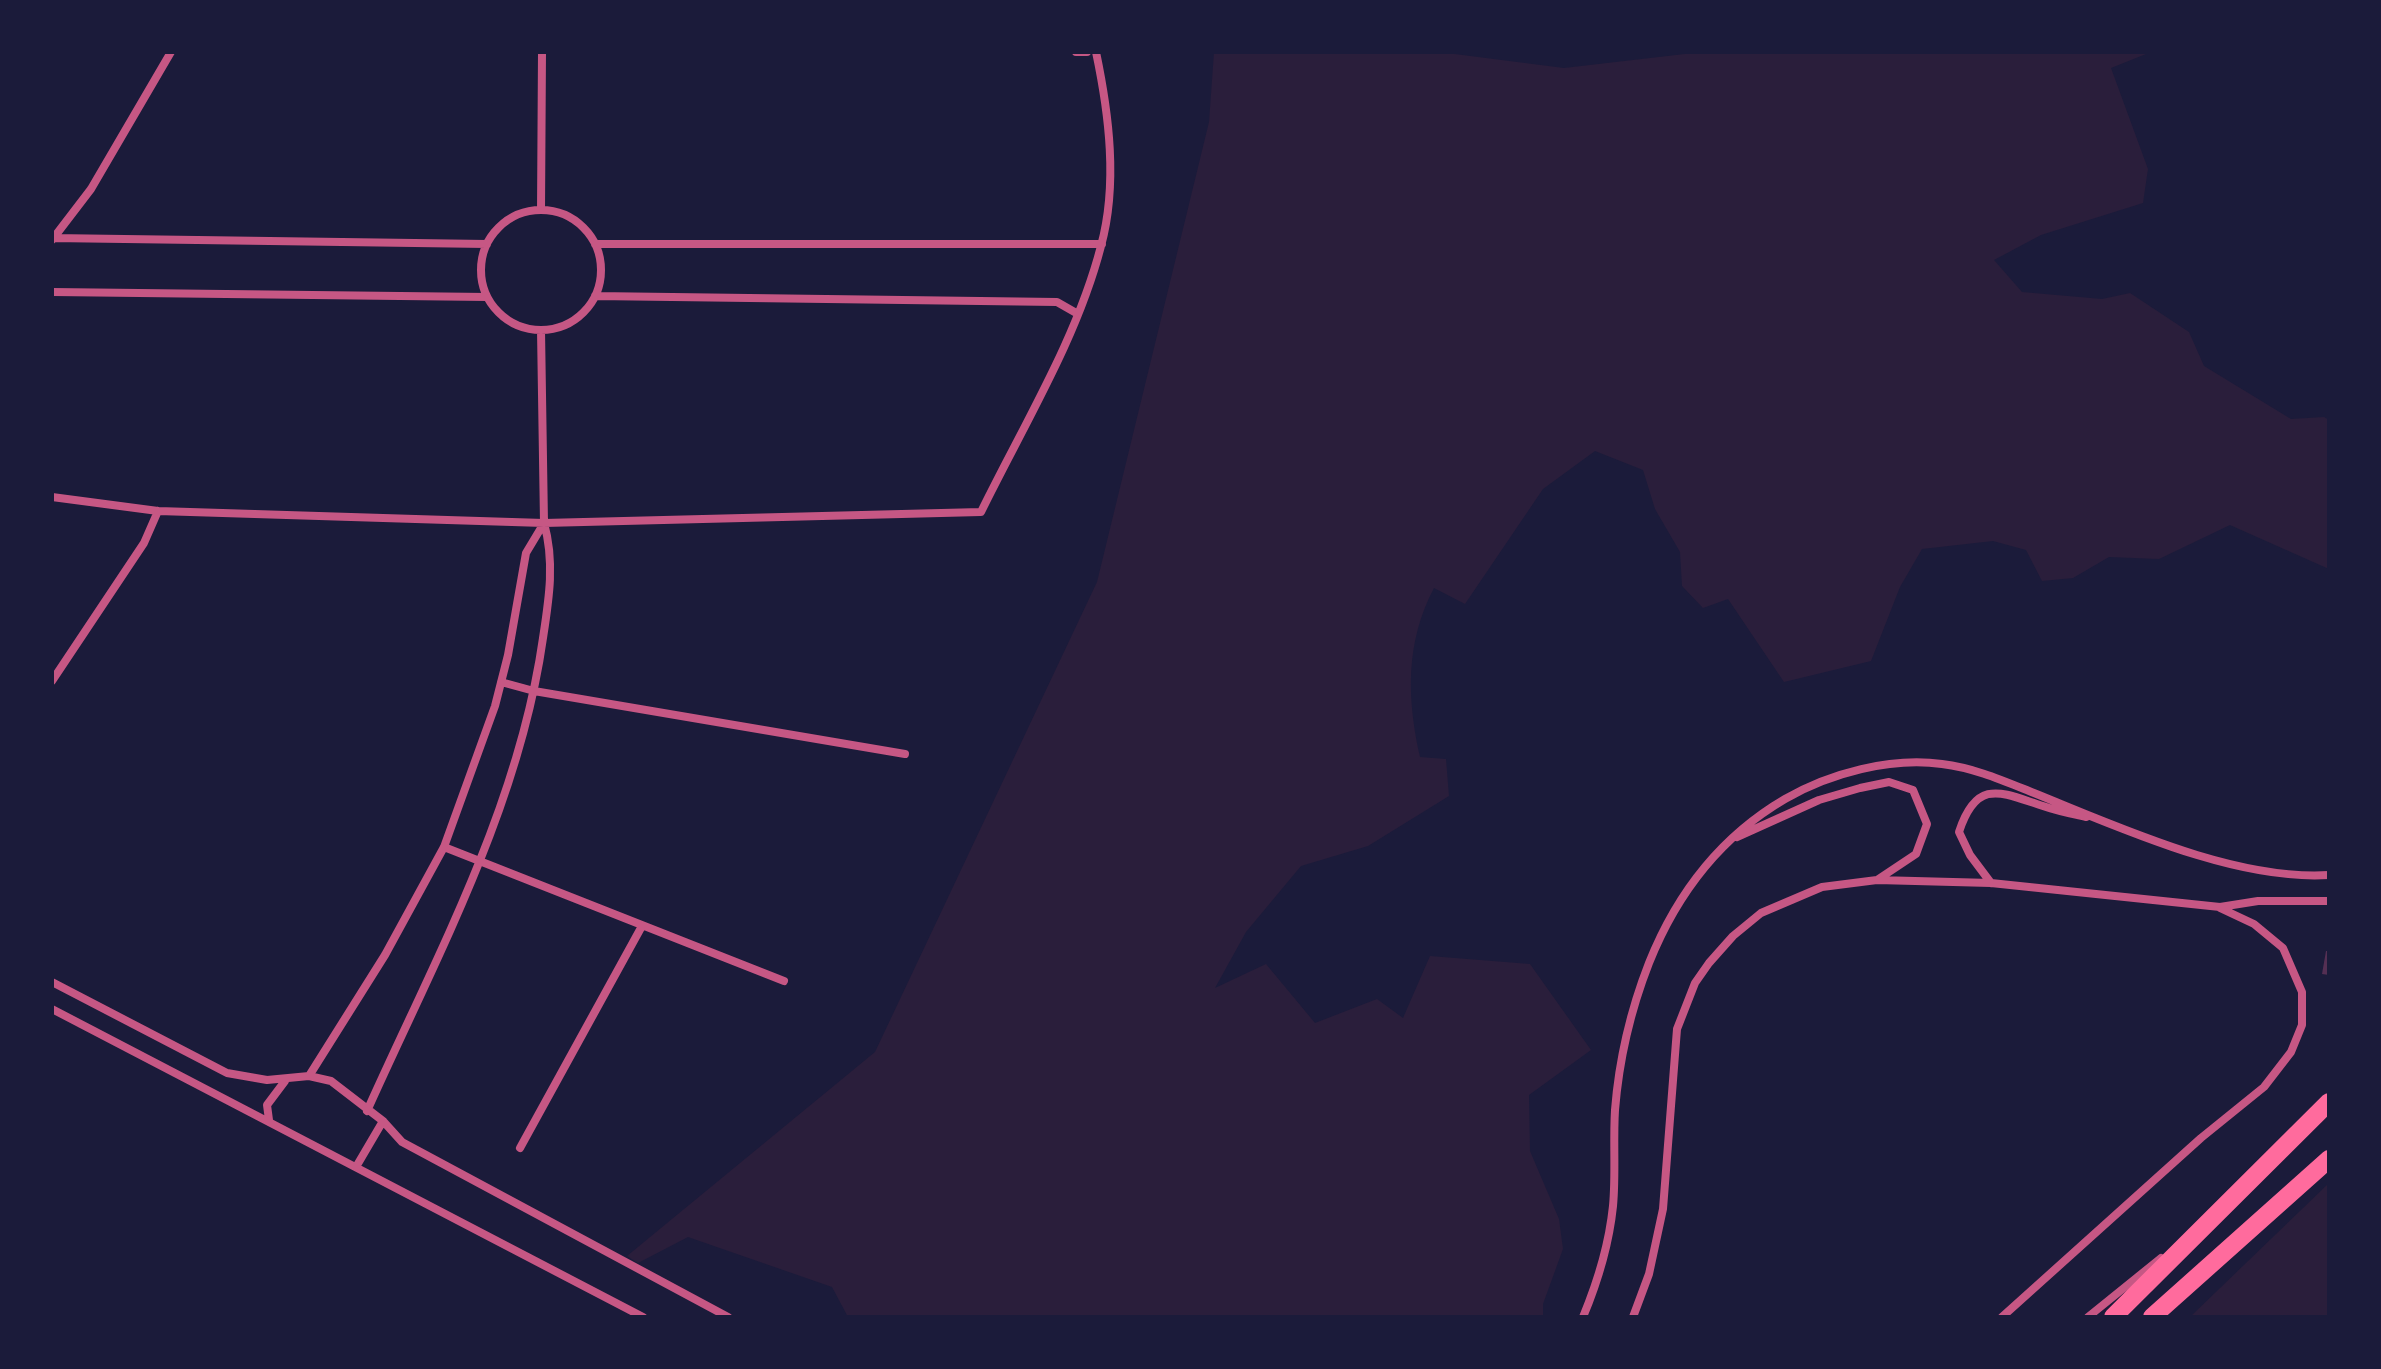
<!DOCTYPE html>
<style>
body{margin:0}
#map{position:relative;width:2381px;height:1369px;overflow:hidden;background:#1b1b3a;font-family:"Asap Condensed",sans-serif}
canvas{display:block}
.frame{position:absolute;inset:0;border:54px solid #1b1b3a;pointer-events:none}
</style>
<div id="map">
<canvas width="2381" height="1369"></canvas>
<div class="frame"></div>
</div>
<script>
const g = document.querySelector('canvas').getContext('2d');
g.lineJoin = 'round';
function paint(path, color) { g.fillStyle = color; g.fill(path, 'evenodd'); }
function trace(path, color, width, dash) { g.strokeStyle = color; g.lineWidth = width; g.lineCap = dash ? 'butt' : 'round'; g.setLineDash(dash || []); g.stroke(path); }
paint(new Path2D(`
 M 1214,52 L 1439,52 L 1564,68 L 1702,52 L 2151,52 L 2111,68 L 2148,169 L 2143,203 L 2041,235 L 1994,260 L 2022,292 L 2102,299 L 2130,293 L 2189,332 L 2204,366 L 2291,419 L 2324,417 L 2329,420 L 2329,569 L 2230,525 L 2159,559 L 2109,557 L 2073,578 L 2042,581 L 2026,550 L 1993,541 L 1922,549 L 1900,587 L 1871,661 L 1784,682 L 1728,599 L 1703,608 L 1682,586 L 1680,552 L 1655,509 L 1643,470 L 1595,451 L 1543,489 L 1465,604 L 1434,588 C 1405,643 1407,699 1420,757 L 1446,759 L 1449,796 L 1368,846 L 1301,866 L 1246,932 L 1215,988 L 1266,964 L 1315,1023 L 1377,999 L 1403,1018 L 1430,956 L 1530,964 L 1591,1050 L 1529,1095 L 1530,1151 L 1559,1219 L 1563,1249 L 1543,1304 L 1543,1317 L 848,1317 L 832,1287 L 688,1237 L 638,1263 L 627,1256 L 875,1052 L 1097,582 L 1209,122 Z
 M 2329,1183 L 2329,1317 L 2190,1317 Z`), '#2a1e3b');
paint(new Path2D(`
 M 2326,951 L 2329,951 L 2329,975 L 2322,974 Z`), '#542f53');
trace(new Path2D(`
 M 1076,52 L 1087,52
 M 541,210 L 542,52
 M481 270a60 60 0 1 1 120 0a60 60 0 1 1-120 0Z
 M 52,238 L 487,244
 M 52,240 L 91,189 L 171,52
 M 595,244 L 1102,244
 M 52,292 L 487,297
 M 595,296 L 1057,302 L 1078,314
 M 52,497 L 158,511 L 544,523 L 981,512 C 1023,426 1077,339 1101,246 C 1118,184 1109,114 1096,52
 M 52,681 L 144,543 L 158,511
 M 501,682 L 534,691 L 905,754
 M 1737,837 L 1819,800 L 1860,788 L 1889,782 L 1913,790 L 1927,824 L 1916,854 L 1877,880
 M 444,847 L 784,981
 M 1991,883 L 1970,855 L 1959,832 C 1977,777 2002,793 2043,806 C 2057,811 2072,814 2086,817
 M 52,982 L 227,1073 L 267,1080 L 309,1076 L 331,1081 L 383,1121 L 402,1142 L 728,1317
 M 52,1009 L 643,1317
 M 309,1076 L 385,955 L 444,847 L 495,706 L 508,655 L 526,553 L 544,523
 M 367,1111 C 436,957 519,807 543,638 C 549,599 555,562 544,523 L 541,330
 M 269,1120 L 267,1105 L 285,1081
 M 520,1148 L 642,926
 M 356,1167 L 383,1121
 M 1583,1317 C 1598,1281 1609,1245 1613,1206 C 1616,1174 1613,1142 1615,1110 C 1619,1060 1631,1009 1649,963 C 1677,893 1720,837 1785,799 C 1830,773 1891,757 1942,764 C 1975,768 2004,781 2034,793 C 2121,828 2236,881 2329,875
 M 1633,1317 L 1649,1274 L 1663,1209 L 1677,1029 L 1695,983 L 1709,963 L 1733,936 L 1761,913 L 1822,887 L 1877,880 L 1991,883 L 2220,907 L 2258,901 L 2329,901
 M 2002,1317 L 2201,1138 L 2264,1087 L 2291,1052 L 2302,1025 L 2302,992 L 2283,948 L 2254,924 L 2220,908
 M 2088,1317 L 2161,1258`), '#c65784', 8);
trace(new Path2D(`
 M 2113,1317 L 2329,1102
 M 2152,1317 L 2329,1159`), '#ff6b9d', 18);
</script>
